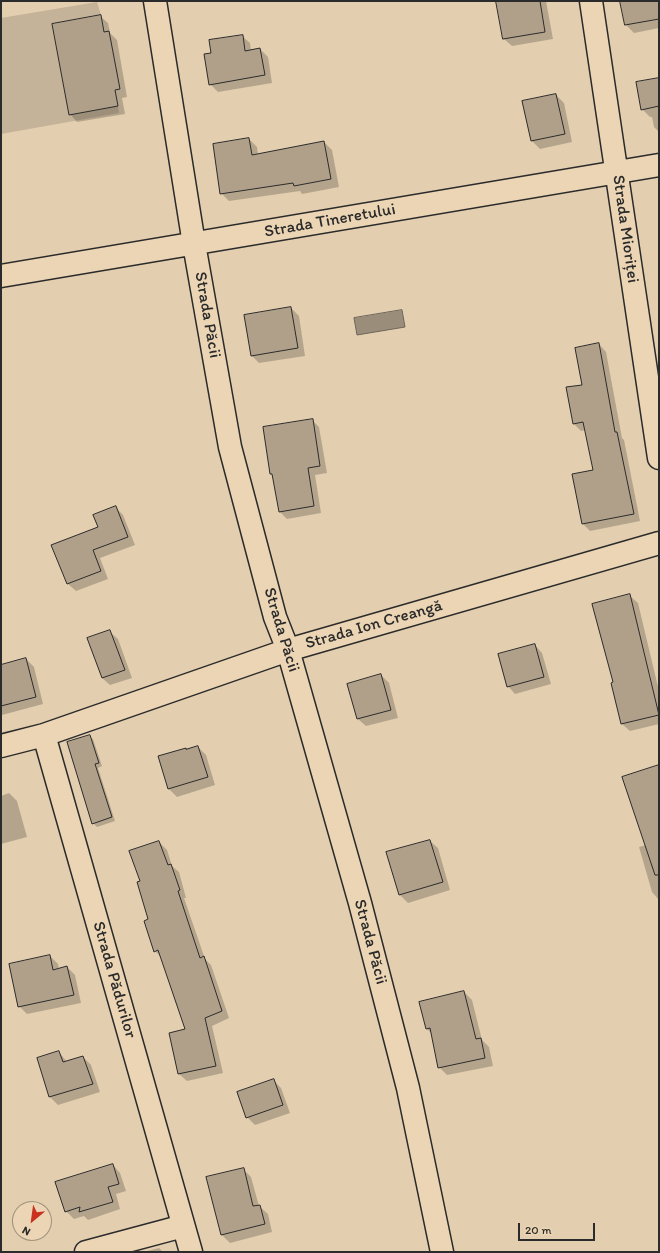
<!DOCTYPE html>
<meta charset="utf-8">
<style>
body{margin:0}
#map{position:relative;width:660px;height:1253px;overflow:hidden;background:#e3ceaf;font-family:Itim,sans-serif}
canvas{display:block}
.frame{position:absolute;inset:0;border:2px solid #2b2b2b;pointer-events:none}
.north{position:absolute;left:12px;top:1201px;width:40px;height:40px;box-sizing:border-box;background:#ebd5b4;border:1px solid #9e917d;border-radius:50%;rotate:209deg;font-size:11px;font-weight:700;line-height:16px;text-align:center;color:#2b2b2b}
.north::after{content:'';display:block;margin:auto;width:14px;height:18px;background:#c8321e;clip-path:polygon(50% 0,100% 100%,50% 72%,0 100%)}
.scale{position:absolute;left:518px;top:1223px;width:77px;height:18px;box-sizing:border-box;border:2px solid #2b2b2b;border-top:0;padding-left:5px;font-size:12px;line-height:14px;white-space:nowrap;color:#2b2b2b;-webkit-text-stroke:3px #ebd5b4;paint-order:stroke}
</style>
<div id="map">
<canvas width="660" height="1253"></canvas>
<div class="frame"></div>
<div class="north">N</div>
<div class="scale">20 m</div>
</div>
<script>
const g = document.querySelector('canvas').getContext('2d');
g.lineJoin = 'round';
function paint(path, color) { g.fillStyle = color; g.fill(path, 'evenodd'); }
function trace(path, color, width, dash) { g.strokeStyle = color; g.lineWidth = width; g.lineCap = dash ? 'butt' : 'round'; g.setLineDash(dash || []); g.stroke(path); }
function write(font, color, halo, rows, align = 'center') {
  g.font = font + ' Itim,sans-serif'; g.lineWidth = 3.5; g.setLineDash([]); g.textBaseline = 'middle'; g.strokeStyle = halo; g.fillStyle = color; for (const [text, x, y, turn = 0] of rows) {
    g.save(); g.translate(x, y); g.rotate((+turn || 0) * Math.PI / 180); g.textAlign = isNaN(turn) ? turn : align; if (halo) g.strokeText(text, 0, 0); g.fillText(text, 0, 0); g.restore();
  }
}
paint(new Path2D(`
 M 97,2 L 101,15 L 52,24 L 69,115 L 118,106 L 119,113 L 1,134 L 1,18 Z`), '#c5b399');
const water = new Path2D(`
 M 402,310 L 405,327 L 357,335 L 354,318 Z`);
paint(water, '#9a8d7a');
trace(water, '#6e665a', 1);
paint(new Path2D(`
 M 497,1 L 546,1 L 553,39 L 512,46 L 504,39 Z
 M 621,1 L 659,1 L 659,28 L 634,33 L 626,25 Z
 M 100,16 L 108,23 L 110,33 L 117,40 L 127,97 L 122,98 L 125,114 L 77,122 L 70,114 Z
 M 242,36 L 250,43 L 251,51 L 260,49 L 268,57 L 272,83 L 218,92 L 210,84 L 212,53 Z
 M 659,79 L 659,132 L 654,127 L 652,117 L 650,117 L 642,109 Z
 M 556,95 L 564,103 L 572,142 L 540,149 L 532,141 L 524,102 Z
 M 249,139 L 257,147 L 258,155 L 324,142 L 332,150 L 339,187 L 302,194 L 300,191 L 229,201 L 221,193 Z
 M 291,308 L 299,316 L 305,356 L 259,363 L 252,356 Z
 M 599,344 L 606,352 L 622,438 L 624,440 L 640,521 L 590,531 L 583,524 L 594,471 L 586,430 L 581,431 L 574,424 L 583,385 Z
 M 312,420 L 319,427 L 327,473 L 315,475 L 321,513 L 287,519 L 280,512 L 273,475 L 271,473 Z
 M 115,507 L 123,515 L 135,545 L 100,558 L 108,579 L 76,591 L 68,584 L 99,527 Z
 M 630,596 L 638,603 L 659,691 L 659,724 L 630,731 L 622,724 L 614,683 Z
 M 110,632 L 118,639 L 132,678 L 110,685 L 102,678 Z
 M 535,645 L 542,653 L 551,684 L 515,694 L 508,686 Z
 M 26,659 L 34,667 L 43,704 L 2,715 L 1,666 Z
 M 381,675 L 389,683 L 398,718 L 366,726 L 358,719 Z
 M 89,736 L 93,739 L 102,766 L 98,768 L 115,821 L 97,827 L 93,823 Z
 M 198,747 L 206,755 L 215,785 L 177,797 L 169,789 L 159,757 L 186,749 L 187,750 Z
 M 659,766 L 659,900 L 652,892 L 639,847 L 646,845 Z
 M 9,793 L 17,801 L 27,837 L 1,844 L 1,796 Z
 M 430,841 L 438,848 L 450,890 L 408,903 L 400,895 L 388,853 Z
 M 159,842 L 167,850 L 172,866 L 179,872 L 186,898 L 184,898 L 205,959 L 211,965 L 229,1018 L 212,1026 L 223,1073 L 187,1081 L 179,1074 L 170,1034 L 186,1030 L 162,958 L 155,951 L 141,882 Z
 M 50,956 L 58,964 L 59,969 L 67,967 L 75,975 L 81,1003 L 27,1014 L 19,1006 Z
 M 464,992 L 472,1000 L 482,1040 L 489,1047 L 493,1066 L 447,1075 L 439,1067 L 432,1034 L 427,1029 L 420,1003 Z
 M 59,1052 L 67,1062 L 83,1057 L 91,1065 L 100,1092 L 58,1105 L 50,1097 L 38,1059 Z
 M 273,1080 L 281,1088 L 290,1113 L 255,1125 L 247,1117 Z
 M 113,1165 L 120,1173 L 126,1191 L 116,1194 L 120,1209 L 88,1220 L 84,1216 L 74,1219 L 66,1211 Z
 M 243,1169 L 251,1177 L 259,1206 L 268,1214 L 272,1232 L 230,1243 L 222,1235 L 208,1178 Z
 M 159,1248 L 163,1252 L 144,1252 Z`), '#0003');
const building = new Path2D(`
 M 496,1 L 540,1 L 545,32 L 503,39 Z
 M 620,1 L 659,1 L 659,19 L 625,25 Z
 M 101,15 L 104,32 L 109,31 L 120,89 L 115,90 L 118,106 L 69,115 L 52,24 Z
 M 243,35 L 245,51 L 260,48 L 265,75 L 209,85 L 204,54 L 211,53 L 209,40 Z
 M 659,78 L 659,106 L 641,110 L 636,82 Z
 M 556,94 L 565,134 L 531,141 L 522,101 Z
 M 249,138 L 252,155 L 324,141 L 331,179 L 294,186 L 293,183 L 220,194 L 213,144 Z
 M 291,307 L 298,348 L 251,356 L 244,315 Z
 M 599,343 L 615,432 L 617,432 L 634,514 L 582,524 L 572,474 L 593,470 L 583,422 L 573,424 L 566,387 L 582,385 L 575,348 Z
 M 313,419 L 320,466 L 308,468 L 314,506 L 279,512 L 272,474 L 270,474 L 263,427 Z
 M 116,506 L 128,537 L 93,550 L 101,571 L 67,584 L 51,545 L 98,527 L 93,515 Z
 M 630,594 L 659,715 L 621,724 L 611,683 L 613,682 L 592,604 Z
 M 110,630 L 125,670 L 102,678 L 87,638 Z
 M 535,644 L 544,677 L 507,687 L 498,654 Z
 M 26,658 L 36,697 L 1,706 L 1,665 Z
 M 381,674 L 391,710 L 357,719 L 347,684 Z
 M 90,735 L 99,763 L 95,764 L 112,817 L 92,824 L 67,742 Z
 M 198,746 L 208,777 L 168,789 L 158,756 L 186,748 L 186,749 Z
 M 659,765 L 659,875 L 655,875 L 622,777 Z
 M 430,840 L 443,882 L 399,895 L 386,852 Z
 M 159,841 L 168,865 L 171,864 L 180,890 L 178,891 L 200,958 L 204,956 L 222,1011 L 205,1018 L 216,1066 L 178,1074 L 169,1033 L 185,1029 L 158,950 L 154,952 L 144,921 L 148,919 L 137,882 L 140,881 L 129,851 Z
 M 50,955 L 53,970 L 67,966 L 74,995 L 18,1007 L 9,964 Z
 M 464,991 L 476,1039 L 481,1038 L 485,1058 L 438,1068 L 430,1028 L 426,1029 L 419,1002 Z
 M 59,1051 L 63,1062 L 83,1056 L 93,1084 L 49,1097 L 37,1058 Z
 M 274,1079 L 283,1105 L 246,1118 L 237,1092 Z
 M 113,1164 L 119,1184 L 108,1187 L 113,1202 L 79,1212 L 80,1207 L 65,1212 L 55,1182 Z
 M 244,1168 L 253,1206 L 260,1205 L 265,1224 L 221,1235 L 206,1177 Z`);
paint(building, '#b0a08a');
trace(building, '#2b2b2b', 1);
const minor = new Path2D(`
 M 155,1 L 194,244 L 230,447 L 275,617 L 288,650 L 360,903 L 408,1088 L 442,1252
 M 591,1 L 659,458
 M 1,276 L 659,165
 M 44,735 L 191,1252
 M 1,746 L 44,735 L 288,650 L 659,543
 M 86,1252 L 183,1226`);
trace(minor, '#2b2b2b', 25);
trace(minor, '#ebd5b4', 22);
write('17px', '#2b2b2b', '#ebd5b4', [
 ["Strada Tineretului",330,221,-10],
 ["Strada Mioriței",625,229,82],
 ["Strada Păcii",207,315,80],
 ["Strada Ion Creangă",374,625,-16],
 ["Strada Păcii",281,630,73],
 ["Strada Păcii",370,942,75],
 ["Strada Pădurilor",114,980,74]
]);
</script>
